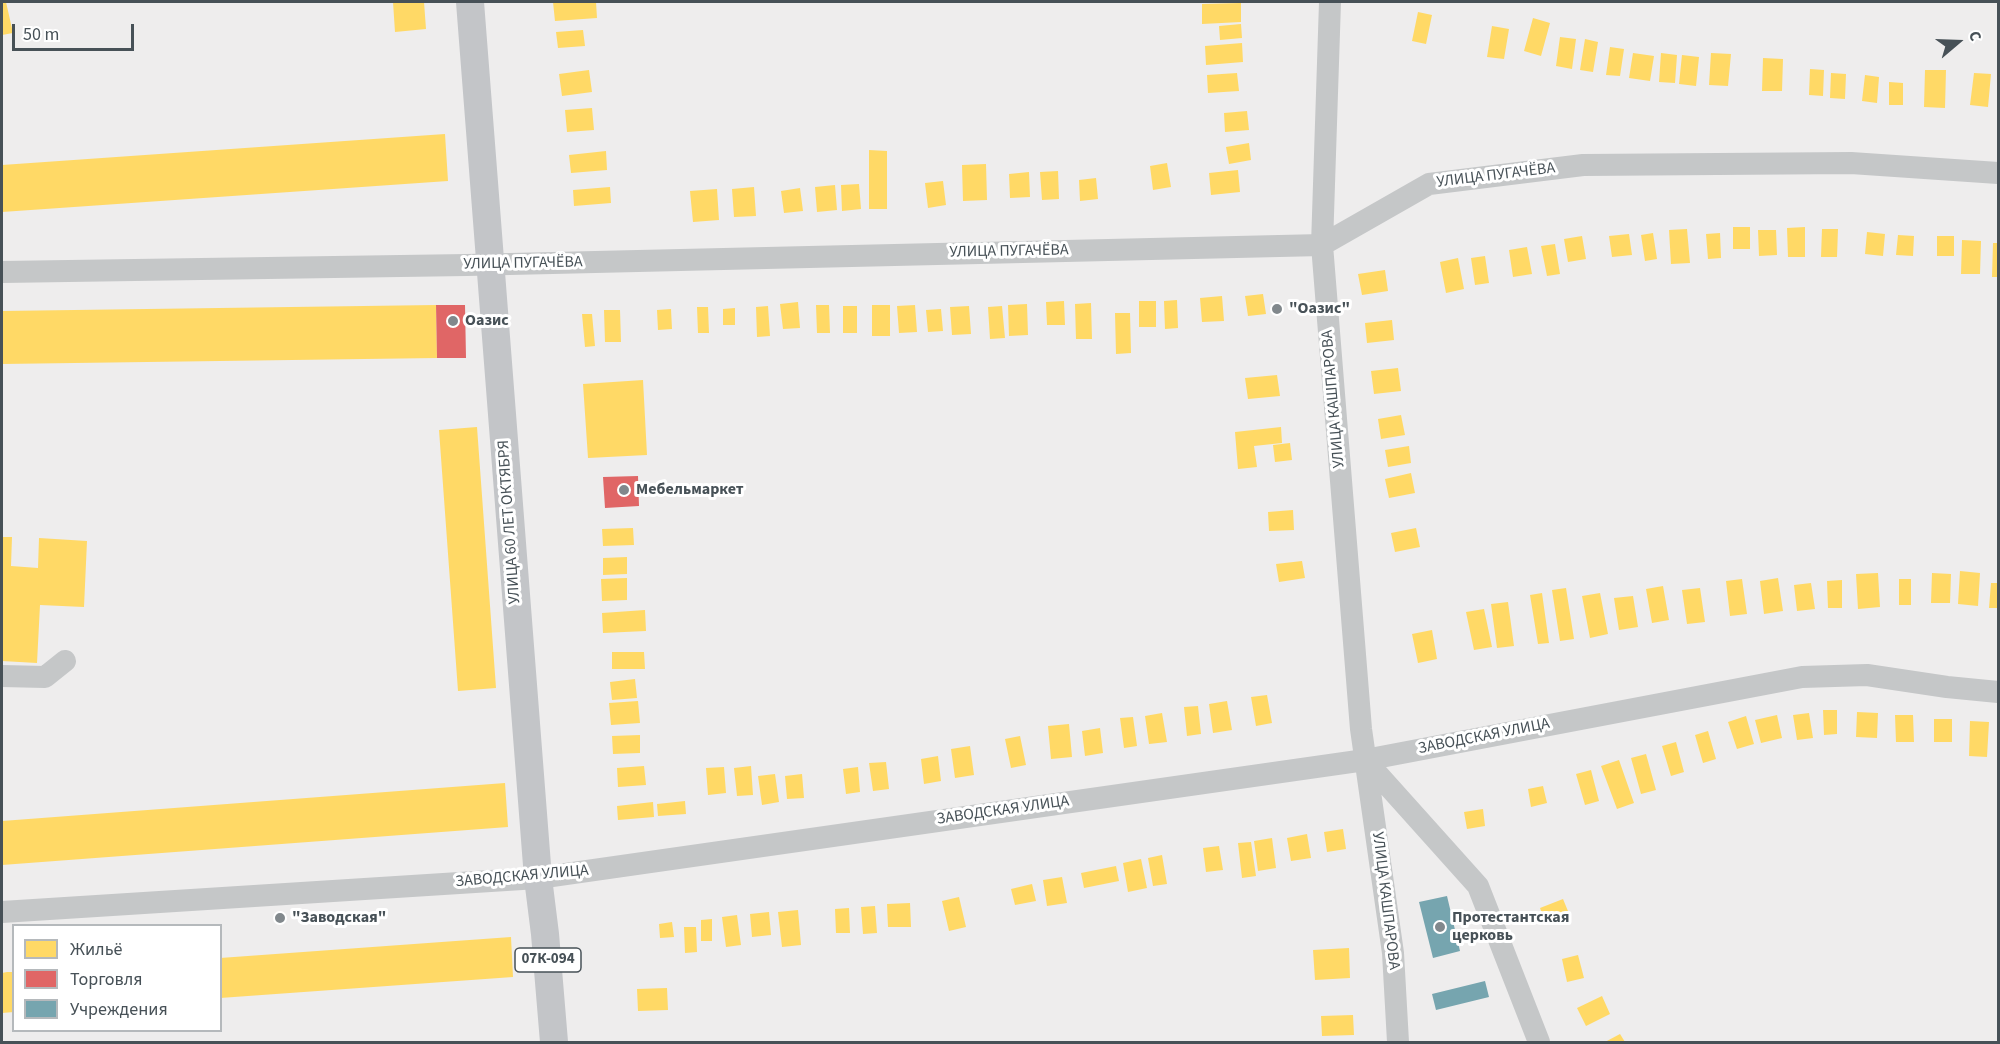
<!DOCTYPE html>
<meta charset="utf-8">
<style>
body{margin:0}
#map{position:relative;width:2000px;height:1044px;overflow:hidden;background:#eeeded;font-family:"Source Sans 3",sans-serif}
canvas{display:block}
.frame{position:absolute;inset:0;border:3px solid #475157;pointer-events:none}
.legend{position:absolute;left:12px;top:924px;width:210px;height:108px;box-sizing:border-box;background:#fff;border:2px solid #b5b9bc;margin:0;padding:8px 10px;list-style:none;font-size:18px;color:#475157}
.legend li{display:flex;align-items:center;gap:12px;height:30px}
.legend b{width:30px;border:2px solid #b5b9bc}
.north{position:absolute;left:1928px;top:12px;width:60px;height:60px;-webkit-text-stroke:4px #fff;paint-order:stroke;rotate:71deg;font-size:16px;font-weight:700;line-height:24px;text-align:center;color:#475157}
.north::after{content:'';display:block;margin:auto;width:21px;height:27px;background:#475157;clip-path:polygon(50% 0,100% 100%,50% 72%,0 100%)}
.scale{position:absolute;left:12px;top:24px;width:122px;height:27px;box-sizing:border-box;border:3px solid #475157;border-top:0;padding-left:8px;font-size:18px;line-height:21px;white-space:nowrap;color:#475157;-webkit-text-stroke:4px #fff;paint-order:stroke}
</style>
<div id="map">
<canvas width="2000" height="1044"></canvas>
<div class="frame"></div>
<ul class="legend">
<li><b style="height:16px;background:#ffd966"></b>Жильё</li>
<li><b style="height:16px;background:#e06666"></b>Торговля</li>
<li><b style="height:16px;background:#76a5af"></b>Учреждения</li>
</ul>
<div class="north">С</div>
<div class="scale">50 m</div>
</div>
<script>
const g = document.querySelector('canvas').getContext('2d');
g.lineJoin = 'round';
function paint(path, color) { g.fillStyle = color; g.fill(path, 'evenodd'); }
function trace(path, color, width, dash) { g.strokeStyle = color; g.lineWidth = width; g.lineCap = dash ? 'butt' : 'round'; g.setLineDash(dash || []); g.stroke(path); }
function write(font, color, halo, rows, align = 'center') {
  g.font = font + ' "Source Sans 3",sans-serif'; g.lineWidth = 6; g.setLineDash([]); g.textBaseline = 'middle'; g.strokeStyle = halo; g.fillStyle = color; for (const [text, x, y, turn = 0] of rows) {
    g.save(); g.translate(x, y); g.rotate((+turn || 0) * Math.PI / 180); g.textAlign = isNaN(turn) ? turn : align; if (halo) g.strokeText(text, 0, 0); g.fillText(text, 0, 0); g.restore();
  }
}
paint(new Path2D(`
 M 2,2 L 6,2 L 13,33 L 2,35 Z
 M 393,2 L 424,2 L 426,29 L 395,32 Z
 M 553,2 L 596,2 L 597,18 L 555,21 Z
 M 1241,3 L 1241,22 L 1202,24 L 1202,4 Z
 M 1418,12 L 1432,15 L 1426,44 L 1412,41 Z
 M 1533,18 L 1550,23 L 1541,56 L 1524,51 Z
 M 1241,24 L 1242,38 L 1220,40 L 1219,26 Z
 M 1492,26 L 1509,29 L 1504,59 L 1487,57 Z
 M 583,30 L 585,46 L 558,48 L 556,32 Z
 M 1560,37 L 1576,39 L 1572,69 L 1556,66 Z
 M 1585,39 L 1598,42 L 1593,72 L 1580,70 Z
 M 1242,43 L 1243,62 L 1206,65 L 1205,46 Z
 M 1610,47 L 1624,49 L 1620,76 L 1606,75 Z
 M 1633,53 L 1654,56 L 1650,81 L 1629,78 Z
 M 1661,53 L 1677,55 L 1675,83 L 1659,82 Z
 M 1711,53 L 1731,54 L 1728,86 L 1709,85 Z
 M 1682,55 L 1699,57 L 1696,86 L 1679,84 Z
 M 1763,58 L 1783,59 L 1782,91 L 1762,91 Z
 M 1810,69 L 1824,70 L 1823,96 L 1809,95 Z
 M 589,70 L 592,92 L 562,96 L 559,74 Z
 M 1925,70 L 1946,70 L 1945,108 L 1924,107 Z
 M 1237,73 L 1239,91 L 1208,93 L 1207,75 Z
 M 1831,73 L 1846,74 L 1845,99 L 1830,98 Z
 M 1974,73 L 1991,74 L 1988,107 L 1970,105 Z
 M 1865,75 L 1879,77 L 1877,103 L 1862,101 Z
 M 1889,82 L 1903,83 L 1903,105 L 1889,105 Z
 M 592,108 L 594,130 L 567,132 L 565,110 Z
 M 1247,111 L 1249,130 L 1225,132 L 1224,113 Z
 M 445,134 L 448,181 L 2,212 L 2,165 Z
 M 1249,143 L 1251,160 L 1229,164 L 1226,147 Z
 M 869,150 L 887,151 L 887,209 L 869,209 Z
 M 606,151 L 607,170 L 571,173 L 569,155 Z
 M 1167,163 L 1171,187 L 1153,190 L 1150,166 Z
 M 986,164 L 987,200 L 963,201 L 962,165 Z
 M 1238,170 L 1240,192 L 1211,195 L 1209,173 Z
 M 1058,171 L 1059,199 L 1042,200 L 1040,172 Z
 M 1029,172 L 1030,197 L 1010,198 L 1009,174 Z
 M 1096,178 L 1098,199 L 1080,201 L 1079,180 Z
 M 943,181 L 946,205 L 928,208 L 925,183 Z
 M 859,184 L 861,209 L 842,211 L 841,185 Z
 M 835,185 L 837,210 L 817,212 L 815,187 Z
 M 610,187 L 611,203 L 574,206 L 573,190 Z
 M 754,187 L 756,216 L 734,217 L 732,189 Z
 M 800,188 L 803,211 L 784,213 L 781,191 Z
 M 717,189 L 719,220 L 693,222 L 690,191 Z
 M 1733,227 L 1750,227 L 1750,249 L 1733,249 Z
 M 1805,227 L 1805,257 L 1788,257 L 1787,228 Z
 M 1687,229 L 1690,263 L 1671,264 L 1669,230 Z
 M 1822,229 L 1838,229 L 1837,257 L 1821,257 Z
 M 1758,230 L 1776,230 L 1777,255 L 1759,256 Z
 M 1867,232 L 1885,234 L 1883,256 L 1865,254 Z
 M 1653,233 L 1657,259 L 1645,261 L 1641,235 Z
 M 1720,233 L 1721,258 L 1708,259 L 1706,234 Z
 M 1629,234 L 1632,255 L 1612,257 L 1609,236 Z
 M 1898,235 L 1914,236 L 1913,256 L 1896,255 Z
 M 1582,236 L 1586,259 L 1568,262 L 1564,239 Z
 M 1937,236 L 1954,236 L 1954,256 L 1937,256 Z
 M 1962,240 L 1981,241 L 1980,274 L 1961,274 Z
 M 1993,243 L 1998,243 L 1998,277 L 1992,277 Z
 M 1555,244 L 1560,274 L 1547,276 L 1541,246 Z
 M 1527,247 L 1532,274 L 1513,277 L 1509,250 Z
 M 1485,256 L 1489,283 L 1475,285 L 1471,258 Z
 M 1458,258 L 1464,289 L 1446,293 L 1440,262 Z
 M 1385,270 L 1388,291 L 1362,295 L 1358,274 Z
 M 1263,294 L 1266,314 L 1248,316 L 1245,296 Z
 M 1222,296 L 1224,321 L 1202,322 L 1200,298 Z
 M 1177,300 L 1178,328 L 1165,329 L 1164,301 Z
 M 1064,301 L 1065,325 L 1047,325 L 1046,302 Z
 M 1139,301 L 1156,301 L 1156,327 L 1139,327 Z
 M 798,302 L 800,328 L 783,329 L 780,304 Z
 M 1091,303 L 1092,339 L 1076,339 L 1075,304 Z
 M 1027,304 L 1028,335 L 1009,336 L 1008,305 Z
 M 436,305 L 437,358 L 2,364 L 2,311 Z
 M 816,305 L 829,305 L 830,333 L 817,333 Z
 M 872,305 L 890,305 L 890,336 L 872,336 Z
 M 915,305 L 917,332 L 899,333 L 897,306 Z
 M 768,306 L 770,336 L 757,337 L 756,307 Z
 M 843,306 L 857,306 L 857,333 L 843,333 Z
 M 969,306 L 971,334 L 952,335 L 950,307 Z
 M 1002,306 L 1005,338 L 990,339 L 988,307 Z
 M 697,307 L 708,307 L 709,333 L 698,333 Z
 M 735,308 L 735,325 L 723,325 L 723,309 Z
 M 671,309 L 672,329 L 658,330 L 657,310 Z
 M 941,309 L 943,331 L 928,332 L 926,310 Z
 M 604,310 L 620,310 L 621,342 L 605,342 Z
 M 1115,313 L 1130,313 L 1131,353 L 1116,354 Z
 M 582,314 L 592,314 L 595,346 L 585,347 Z
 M 1392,320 L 1394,340 L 1367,343 L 1365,323 Z
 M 1398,368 L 1401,391 L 1374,394 L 1371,371 Z
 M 1277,375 L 1280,396 L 1248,399 L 1245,378 Z
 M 643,380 L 647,455 L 588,458 L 583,384 Z
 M 1401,415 L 1405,435 L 1381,439 L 1378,419 Z
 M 477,427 L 496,688 L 458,691 L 439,430 Z
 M 1281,427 L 1282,443 L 1254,446 L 1257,467 L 1238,469 L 1235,432 Z
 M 1290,443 L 1292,460 L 1275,462 L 1273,445 Z
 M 1409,446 L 1411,463 L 1388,467 L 1385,450 Z
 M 1411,473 L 1415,493 L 1389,498 L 1385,479 Z
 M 1293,510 L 1294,530 L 1269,531 L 1268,512 Z
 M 633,528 L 634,545 L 603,546 L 602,529 Z
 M 1416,528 L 1420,547 L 1395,552 L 1391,533 Z
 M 2,537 L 12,537 L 11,566 L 38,568 L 39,538 L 87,541 L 84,607 L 40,605 L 37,663 L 2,661 Z
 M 627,557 L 627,574 L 603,575 L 603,558 Z
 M 1302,561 L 1305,578 L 1279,582 L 1276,564 Z
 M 1960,571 L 1980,573 L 1978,606 L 1958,604 Z
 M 1878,573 L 1880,607 L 1858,609 L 1856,574 Z
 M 1932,573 L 1951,574 L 1950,603 L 1931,603 Z
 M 627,578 L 627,600 L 602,601 L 601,579 Z
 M 1778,578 L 1783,611 L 1764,614 L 1760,581 Z
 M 1742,579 L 1747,614 L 1730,616 L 1726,581 Z
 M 1899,579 L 1911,579 L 1911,605 L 1899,605 Z
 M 1842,580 L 1842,608 L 1828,608 L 1827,581 Z
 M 1811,583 L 1815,609 L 1797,611 L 1794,585 Z
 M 1991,583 L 1998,583 L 1998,608 L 1989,608 Z
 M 1663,586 L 1669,620 L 1652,623 L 1646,589 Z
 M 1566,588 L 1574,639 L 1560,641 L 1552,590 Z
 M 1700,588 L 1705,622 L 1687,624 L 1682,590 Z
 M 1542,593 L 1549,643 L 1538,644 L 1530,595 Z
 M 1600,593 L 1608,634 L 1590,638 L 1582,596 Z
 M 1633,596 L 1638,627 L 1619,630 L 1614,598 Z
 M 1508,602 L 1514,646 L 1497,648 L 1491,604 Z
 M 1484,609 L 1492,647 L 1474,650 L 1466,612 Z
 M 645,610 L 646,631 L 603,633 L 602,613 Z
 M 1432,630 L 1437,659 L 1418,663 L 1412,634 Z
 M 612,652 L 644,652 L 645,669 L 612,669 Z
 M 635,679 L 637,698 L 612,700 L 610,682 Z
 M 1267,695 L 1272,723 L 1256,726 L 1251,697 Z
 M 638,701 L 640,723 L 611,725 L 609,703 Z
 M 1227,701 L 1232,730 L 1213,733 L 1209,704 Z
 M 1198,706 L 1201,734 L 1187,736 L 1184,707 Z
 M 1823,710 L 1837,710 L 1837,734 L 1824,735 Z
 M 1857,712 L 1878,713 L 1877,738 L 1856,737 Z
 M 1162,713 L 1167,742 L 1149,744 L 1145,716 Z
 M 1809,713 L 1813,738 L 1797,740 L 1793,715 Z
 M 1777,715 L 1782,738 L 1761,743 L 1755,720 Z
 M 1895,715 L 1913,715 L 1914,742 L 1896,742 Z
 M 1746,716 L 1754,744 L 1737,749 L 1728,722 Z
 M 1133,717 L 1137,746 L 1124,748 L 1120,718 Z
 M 1934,719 L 1952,719 L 1952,742 L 1934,742 Z
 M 1970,721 L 1989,722 L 1987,757 L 1969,756 Z
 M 1069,724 L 1072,757 L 1051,759 L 1048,726 Z
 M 1100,728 L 1103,753 L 1085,756 L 1082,731 Z
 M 1708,731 L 1716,759 L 1703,763 L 1695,735 Z
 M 640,735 L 640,753 L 613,754 L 612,736 Z
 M 1020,736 L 1026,765 L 1011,768 L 1005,739 Z
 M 1676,742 L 1684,772 L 1671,776 L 1662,746 Z
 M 970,746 L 974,775 L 955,778 L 951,749 Z
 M 1646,754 L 1656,790 L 1641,794 L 1631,758 Z
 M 938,756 L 941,781 L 924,784 L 921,759 Z
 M 1619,760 L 1634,803 L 1617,809 L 1601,766 Z
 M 886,762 L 889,789 L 873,791 L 869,763 Z
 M 644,766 L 646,785 L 618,787 L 617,768 Z
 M 751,766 L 753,795 L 737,796 L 734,768 Z
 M 724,767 L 726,793 L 708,795 L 706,768 Z
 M 858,767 L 860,792 L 846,794 L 843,769 Z
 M 1591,770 L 1599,801 L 1585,805 L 1576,774 Z
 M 775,774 L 779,802 L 762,805 L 758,776 Z
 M 802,774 L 804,798 L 787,799 L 785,776 Z
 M 505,783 L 508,827 L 2,865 L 2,821 Z
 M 1543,786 L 1547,803 L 1531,807 L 1528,789 Z
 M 685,801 L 686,814 L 658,816 L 657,804 Z
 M 653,802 L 654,817 L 618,820 L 617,806 Z
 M 1483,809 L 1485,826 L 1467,829 L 1464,812 Z
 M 1343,829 L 1346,849 L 1327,852 L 1324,832 Z
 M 1307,834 L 1311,858 L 1291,861 L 1287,838 Z
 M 1272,838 L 1276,868 L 1258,871 L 1254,841 Z
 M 1251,842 L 1256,876 L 1242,878 L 1238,843 Z
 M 1219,846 L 1223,870 L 1206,872 L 1203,848 Z
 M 1162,855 L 1167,884 L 1153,886 L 1148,858 Z
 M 1141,859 L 1147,888 L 1128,892 L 1123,863 Z
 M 1116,866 L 1119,881 L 1084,888 L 1081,873 Z
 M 1062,877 L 1067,903 L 1047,906 L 1043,880 Z
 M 1032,884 L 1036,901 L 1015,905 L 1011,889 Z
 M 959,897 L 966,927 L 949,931 L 942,901 Z
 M 1563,899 L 1570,916 L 1546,924 L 1540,908 Z
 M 910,903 L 911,927 L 888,927 L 887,904 Z
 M 875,906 L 877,933 L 863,934 L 861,907 Z
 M 849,908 L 850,933 L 836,933 L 835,909 Z
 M 798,910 L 801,945 L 782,947 L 778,912 Z
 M 769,912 L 771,935 L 752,937 L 750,914 Z
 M 737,915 L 741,945 L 726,947 L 722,917 Z
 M 712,919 L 712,941 L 701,941 L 701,920 Z
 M 672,922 L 674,937 L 660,938 L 659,924 Z
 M 684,927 L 696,927 L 697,952 L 685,953 Z
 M 511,937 L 513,977 L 220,998 L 220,958 Z
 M 1349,948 L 1350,978 L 1315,980 L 1313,950 Z
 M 1578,955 L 1584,978 L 1567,982 L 1562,959 Z
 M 7,972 L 14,972 L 14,1012 L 2,1013 L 2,973 Z
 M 667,988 L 668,1010 L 638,1011 L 637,989 Z
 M 1602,996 L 1610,1014 L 1586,1026 L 1577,1008 Z
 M 1353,1015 L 1354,1035 L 1322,1036 L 1321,1016 Z
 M 1620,1034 L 1625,1042 L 1605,1042 Z`), '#ffd966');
paint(new Path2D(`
 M 436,305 L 465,305 L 466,358 L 437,358 Z
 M 638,476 L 639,506 L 605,508 L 603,477 Z`), '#e06666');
paint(new Path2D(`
 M 1447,896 L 1460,951 L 1433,958 L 1419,902 Z
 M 1485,981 L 1489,997 L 1436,1010 L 1432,994 Z`), '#76a5af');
trace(new Path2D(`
 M 1330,2 L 1322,245 L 1361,729 L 1393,953 L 1398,1042
 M 2,272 L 467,265 L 1322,245 L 1429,184 L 1583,165 L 1851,163 L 1998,173
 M 2,676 L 45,677 L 65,661
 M 1365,760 L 1478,886 L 1539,1042
 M 2,912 L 538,878 L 1365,760 L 1802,677 L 1867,675 L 1947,687 L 1998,692`), '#c5c7c8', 22);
trace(new Path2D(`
 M 470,2 L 538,878 L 545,934 L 554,1042`), '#c3c5c8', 28);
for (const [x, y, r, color] of [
 [1277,309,6,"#81888c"],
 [453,321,6,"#81888c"],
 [624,490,6,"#81888c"],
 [280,918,6,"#81888c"],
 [1440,927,6,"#81888c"]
]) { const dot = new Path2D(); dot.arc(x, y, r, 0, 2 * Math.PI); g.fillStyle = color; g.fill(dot); trace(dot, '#fff', 2); }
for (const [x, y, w] of [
 [548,960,66]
]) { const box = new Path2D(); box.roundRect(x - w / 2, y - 12, w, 24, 4.5); g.fillStyle = '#fff'; g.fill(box); trace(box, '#475157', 1.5); }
write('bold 15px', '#475157', null, [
 ["07К-094",548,960]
]);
write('16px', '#475157', '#fff', [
 ["УЛИЦА ПУГАЧЁВА",1496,176,-7],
 ["УЛИЦА ПУГАЧЁВА",1009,252,-1],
 ["УЛИЦА ПУГАЧЁВА",523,264,-1],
 ["УЛИЦА КАШПАРОВА",1334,399,-95],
 ["УЛИЦА 60 ЛЕТ ОКТЯБРЯ",510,522,-94],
 ["ЗАВОДСКАЯ УЛИЦА",1484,737,-11],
 ["ЗАВОДСКАЯ УЛИЦА",1003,811,-8],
 ["ЗАВОДСКАЯ УЛИЦА",522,877,-5],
 ["УЛИЦА КАШПАРОВА",1385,901,83]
]);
write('bold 16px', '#475157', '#fff', [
 ["\"Оазис\"",1289,309],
 ["Оазис",465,321],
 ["Мебельмаркет",636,490],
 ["\"Заводская\"",292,918],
 ["Протестантская",1452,918],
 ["церковь",1452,936]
], 'left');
</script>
